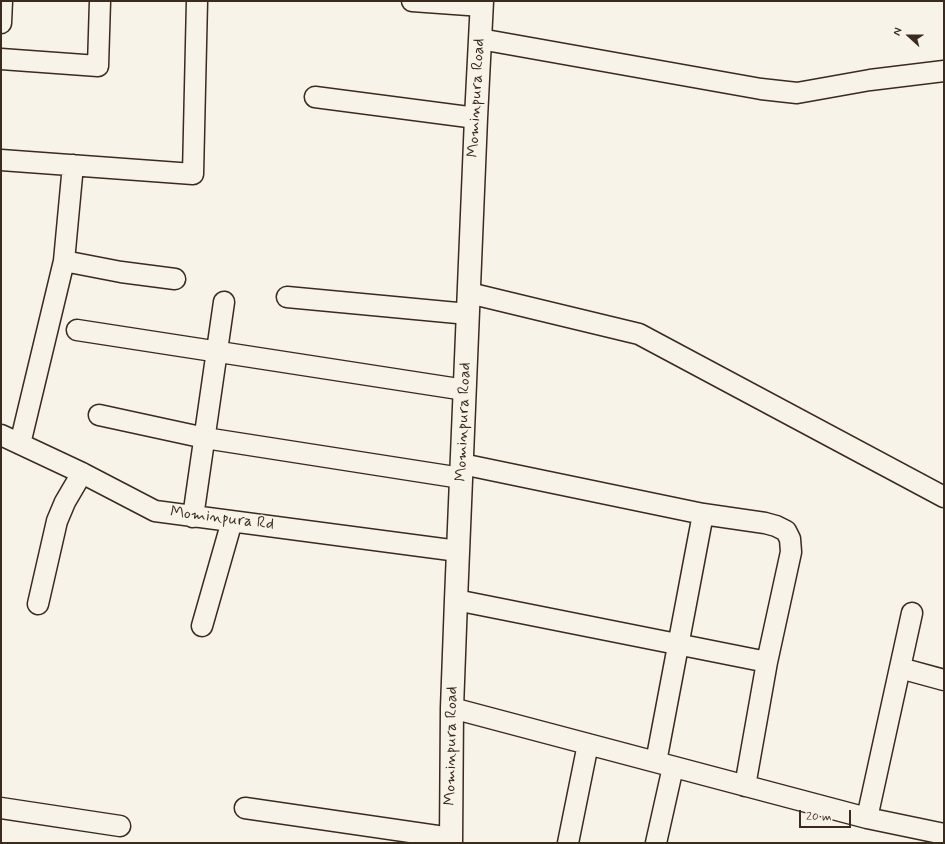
<!DOCTYPE html>
<style>
body{margin:0}
#map{position:relative;width:945px;height:844px;overflow:hidden;background:#f7f3e8;font-family:Mynerve,sans-serif}
canvas{display:block}
.frame{position:absolute;inset:0;border:2px solid #3b2a1e;pointer-events:none}
.north{position:absolute;left:889px;top:16px;width:40px;height:40px;-webkit-text-stroke:3px #f7f3e8;paint-order:stroke;rotate:291deg;font-size:11px;font-weight:700;line-height:16px;text-align:center;color:#3b2a1e}
.north::after{content:'';display:block;margin:auto;width:14px;height:18px;background:#3b2a1e;clip-path:polygon(50% 0,100% 100%,50% 72%,0 100%)}
.scale{position:absolute;left:799px;top:810px;width:52px;height:18px;box-sizing:border-box;border:2px solid #3b2a1e;border-top:0;padding-left:5px;font-size:12px;line-height:14px;white-space:nowrap;color:#3b2a1e;-webkit-text-stroke:3px #f7f3e8;paint-order:stroke}
</style>
<div id="map">
<canvas width="945" height="844"></canvas>
<div class="frame"></div>
<div class="north">N</div>
<div class="scale">20 m</div>
</div>
<script>
const g = document.querySelector('canvas').getContext('2d');
g.lineJoin = 'round';
function trace(path, color, width, dash) { g.strokeStyle = color; g.lineWidth = width; g.lineCap = dash ? 'butt' : 'round'; g.setLineDash(dash || []); g.stroke(path); }
function write(font, color, halo, rows, align = 'center') {
  g.font = font + ' Mynerve,sans-serif'; g.lineWidth = 3; g.setLineDash([]); g.textBaseline = 'middle'; g.strokeStyle = halo; g.fillStyle = color; for (const [text, x, y, turn = 0] of rows) {
    g.save(); g.translate(x, y); g.rotate((+turn || 0) * Math.PI / 180); g.textAlign = isNaN(turn) ? turn : align; if (halo) g.strokeText(text, 0, 0); g.fillText(text, 0, 0); g.restore();
  }
}
const minor = new Path2D(`
 M 412,1 L 482,6
 M 1,23 L 2,1
 M 480,39 L 761,89 L 797,93 L 870,80 L 944,71
 M 1,59 L 98,66 L 100,1
 M 315,97 L 476,118
 M 1,160 L 193,174 L 197,1
 M 64,261 L 121,272 L 175,279
 M 469,293 L 639,334 L 944,497
 M 287,297 L 468,314
 M 77,330 L 465,390
 M 99,415 L 205,438 L 461,478
 M 1,435 L 82,473 L 155,511 L 458,551
 M 20,444 L 64,261 L 73,165
 M 462,464 L 703,514 L 765,523 L 776,526 L 786,531 L 790,539 L 791,552 L 767,662 L 745,786
 M 193,517 L 224,302
 M 456,600 L 767,662
 M 38,604 L 57,521 L 65,502 L 82,473
 M 202,626 L 232,521
 M 900,668 L 944,680
 M 452,708 L 867,818 L 944,834
 M 656,762 L 703,514
 M 1,808 L 120,826
 M 245,808 L 451,838
 M 867,818 L 912,613
 M 568,843 L 588,744
 M 656,843 L 673,767`);
const secondary = new Path2D(`
 M 451,843 L 452,708 L 456,600 L 476,118 L 482,1`);
trace(minor, '#3b2a1e', 23);
trace(secondary, '#3b2a1e', 25);
trace(minor, '#f7f3e8', 20);
trace(secondary, '#f7f3e8', 22);
write('16px', '#3b2a1e', '#f7f3e8', [
 ["Mominpura Road",477,98,-87],
 ["Mominpura Road",464,422,-88],
 ["Mominpura Rd",222,519,7],
 ["Mominpura Road",452,746,-89]
]);
</script>
